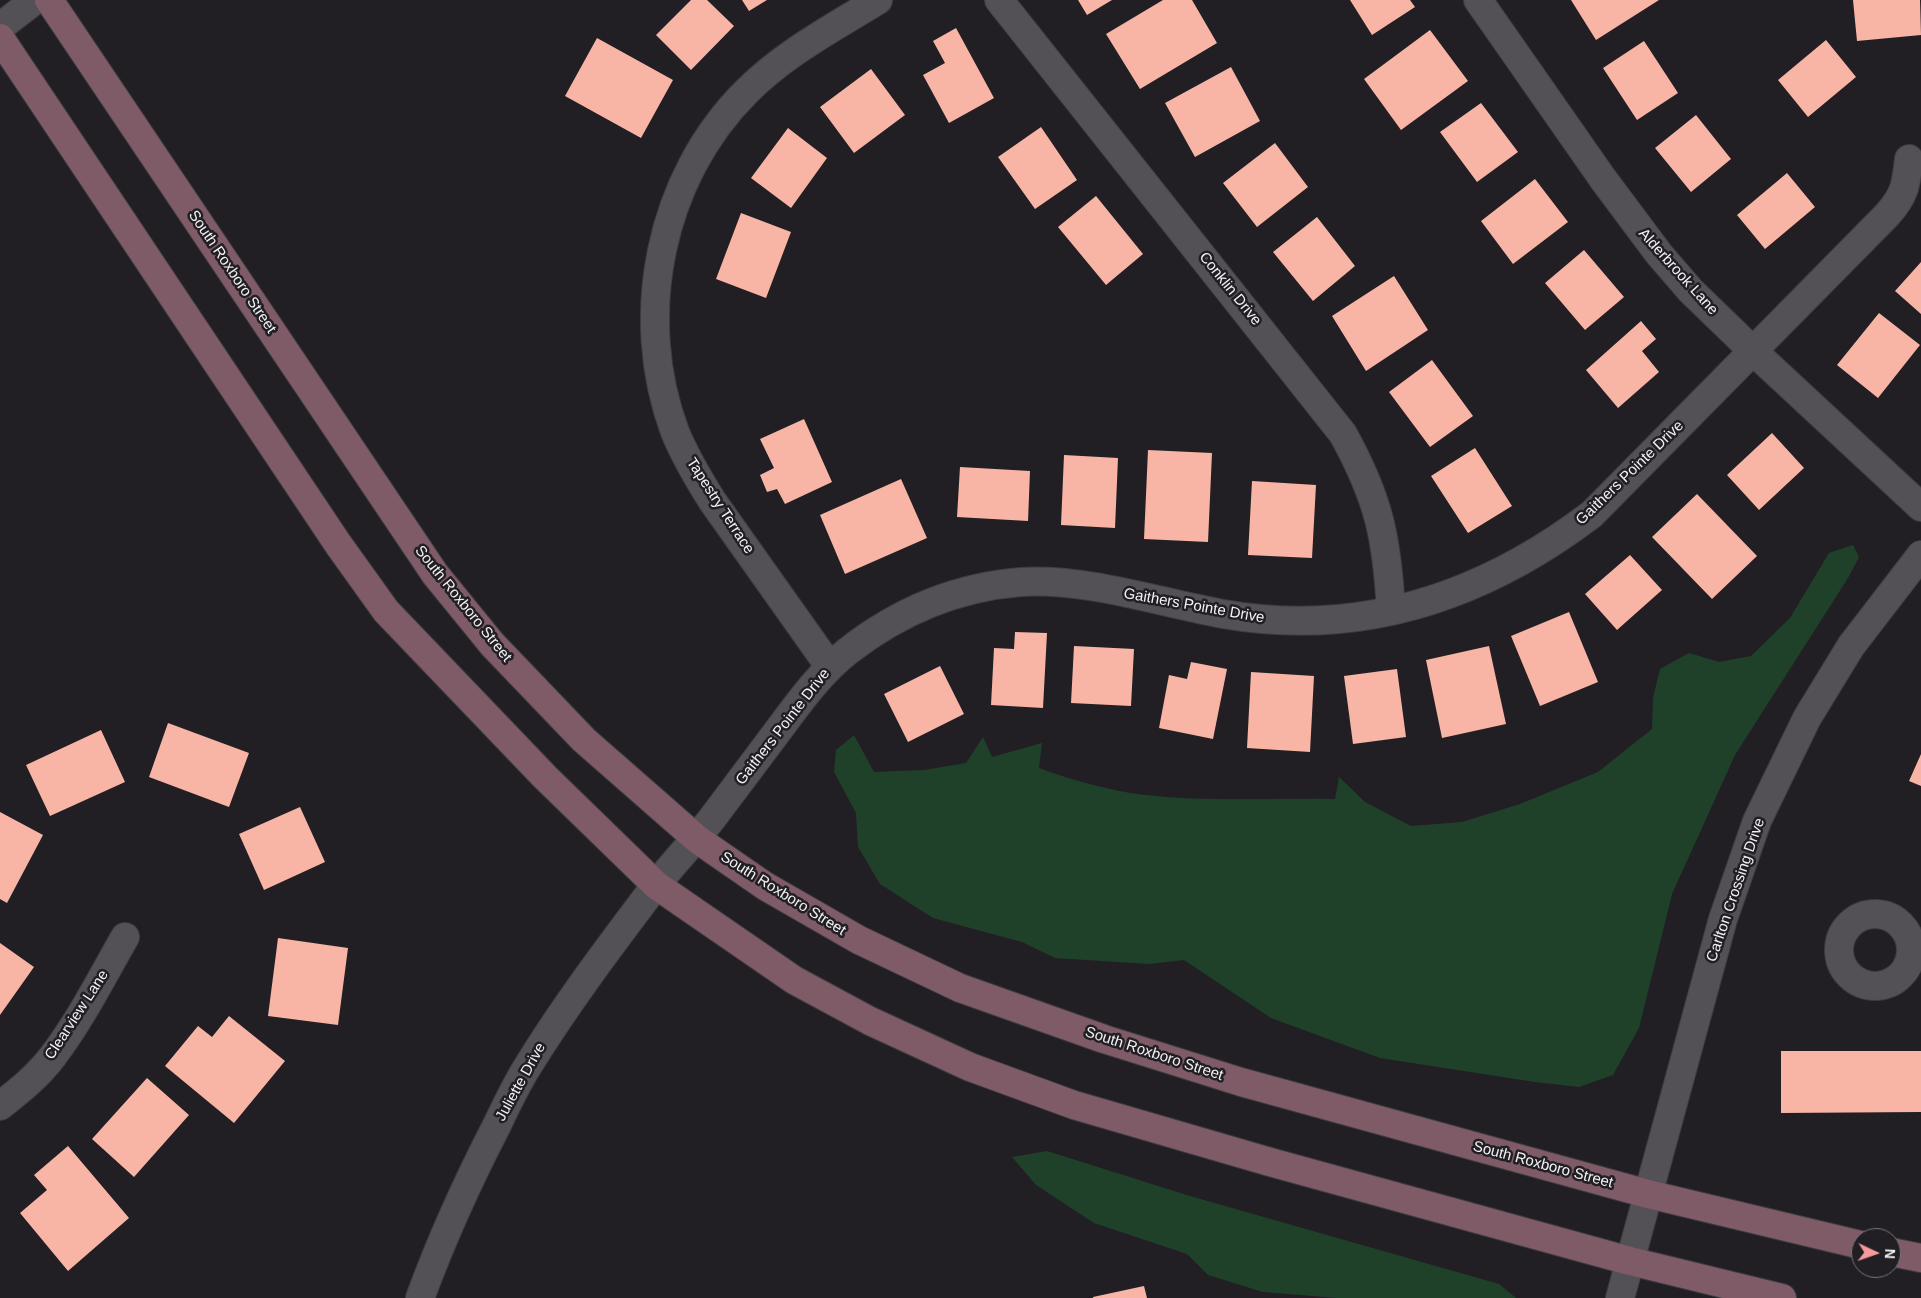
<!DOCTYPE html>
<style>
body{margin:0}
#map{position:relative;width:1921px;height:1298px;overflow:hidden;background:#221f24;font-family:Helvetica,sans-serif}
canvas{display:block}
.north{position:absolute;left:1851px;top:1228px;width:50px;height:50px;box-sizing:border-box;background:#221f24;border:1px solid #757377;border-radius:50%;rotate:93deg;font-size:14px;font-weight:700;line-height:20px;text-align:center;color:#f2f1f4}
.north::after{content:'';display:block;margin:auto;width:18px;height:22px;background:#f59b9b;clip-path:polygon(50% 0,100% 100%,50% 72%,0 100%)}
</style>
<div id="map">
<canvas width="1921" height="1298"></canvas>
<div class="north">N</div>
</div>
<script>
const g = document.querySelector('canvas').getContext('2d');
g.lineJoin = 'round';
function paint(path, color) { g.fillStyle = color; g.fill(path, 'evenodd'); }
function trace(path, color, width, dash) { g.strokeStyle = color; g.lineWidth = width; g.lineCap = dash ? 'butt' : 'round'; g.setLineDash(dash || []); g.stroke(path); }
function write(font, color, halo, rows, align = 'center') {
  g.font = font + ' Helvetica,sans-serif'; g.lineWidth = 5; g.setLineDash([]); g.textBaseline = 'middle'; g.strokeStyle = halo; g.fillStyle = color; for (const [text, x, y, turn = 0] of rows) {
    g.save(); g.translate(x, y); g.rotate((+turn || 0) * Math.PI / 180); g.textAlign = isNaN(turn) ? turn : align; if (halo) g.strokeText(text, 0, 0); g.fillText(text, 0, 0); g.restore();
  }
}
paint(new Path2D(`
 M 1853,545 L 1859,557 L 1848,578 L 1735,755 L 1672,894 L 1639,1028 L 1613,1075 L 1579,1087 L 1535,1082 L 1380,1058 L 1271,1018 L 1184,960 L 1149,964 L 1055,958 L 1022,942 L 933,918 L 880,884 L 858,847 L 856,813 L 834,772 L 836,750 L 854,735 L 874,772 L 924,770 L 966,763 L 983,737 L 992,757 L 1042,743 L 1039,768 C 1072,780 1110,791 1145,795 C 1208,802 1272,798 1335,799 L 1339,777 L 1365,802 L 1411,826 L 1462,822 L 1520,804 L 1598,772 L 1652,729 L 1653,698 L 1660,669 L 1689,653 L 1719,662 L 1751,656 L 1790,618 L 1829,553 Z
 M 1047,1151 L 1190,1196 L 1499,1284 L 1516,1298 L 1337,1298 L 1263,1292 L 1208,1275 L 1187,1254 L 1094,1223 L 1036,1185 L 1012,1157 Z`), '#1f412a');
paint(new Path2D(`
 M 691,0 L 707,0 L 734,26 L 691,70 L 656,35 Z
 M 742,0 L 767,0 L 749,11 Z
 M 1078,0 L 1112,0 L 1087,15 Z
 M 1163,0 L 1192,0 L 1217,43 L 1140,89 L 1106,34 Z
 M 1350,0 L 1410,0 L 1415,7 L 1372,35 Z
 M 1571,0 L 1659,0 L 1596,40 Z
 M 1853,0 L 1920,0 L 1921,35 L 1857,41 Z
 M 956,28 L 994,98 L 949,123 L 923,75 L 945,63 L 933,41 Z
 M 1430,30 L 1468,81 L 1401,130 L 1364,79 Z
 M 597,38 L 673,80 L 641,138 L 565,96 Z
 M 1826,40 L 1856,77 L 1808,117 L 1778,80 Z
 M 1644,41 L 1678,93 L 1637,120 L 1603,68 Z
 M 1231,67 L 1260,121 L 1195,157 L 1165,103 Z
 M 871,69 L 905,115 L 854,153 L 820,107 Z
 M 1481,103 L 1518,152 L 1477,182 L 1440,132 Z
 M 1696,115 L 1731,159 L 1691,192 L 1655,148 Z
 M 1041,127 L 1077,180 L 1035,209 L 998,157 Z
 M 788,128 L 827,158 L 791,208 L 751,178 Z
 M 1275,143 L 1308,187 L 1257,227 L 1223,183 Z
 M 1787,173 L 1815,207 L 1765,249 L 1737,215 Z
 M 1535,179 L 1568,222 L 1513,264 L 1481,221 Z
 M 1096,196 L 1143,254 L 1106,285 L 1058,227 Z
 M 741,213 L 791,232 L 766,298 L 716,279 Z
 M 1317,217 L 1355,266 L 1313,301 L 1273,252 Z
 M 1584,250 L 1624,297 L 1585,330 L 1545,283 Z
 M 1921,262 L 1921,314 L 1895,291 Z
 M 1394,276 L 1428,330 L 1366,371 L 1332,316 Z
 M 1879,313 L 1920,345 L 1878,398 L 1837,365 Z
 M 1641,321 L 1656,339 L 1642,351 L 1659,372 L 1618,408 L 1586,370 Z
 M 1432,360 L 1473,416 L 1430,447 L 1389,392 Z
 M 804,419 L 832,482 L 785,504 L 777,489 L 767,492 L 760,475 L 774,468 L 760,439 Z
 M 1772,433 L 1804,468 L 1759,510 L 1727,475 Z
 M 1475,448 L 1512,506 L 1468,533 L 1431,476 Z
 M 1148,450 L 1212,453 L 1208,542 L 1144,539 Z
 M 1064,455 L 1118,458 L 1115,528 L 1061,525 Z
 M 960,467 L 1030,471 L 1028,521 L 957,517 Z
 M 901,479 L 927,538 L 845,574 L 820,515 Z
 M 1252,481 L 1316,485 L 1312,558 L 1248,555 Z
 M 1697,494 L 1757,556 L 1712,599 L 1652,537 Z
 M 1630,555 L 1662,590 L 1617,630 L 1585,594 Z
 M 1569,612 L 1598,682 L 1540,706 L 1511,636 Z
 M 1015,632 L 1047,633 L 1043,708 L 991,705 L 994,648 L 1014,649 Z
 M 1074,646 L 1134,649 L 1131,706 L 1071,703 Z
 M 1489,646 L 1506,724 L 1442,738 L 1426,660 Z
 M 1191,662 L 1227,669 L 1213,739 L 1159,728 L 1169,675 L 1187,679 Z
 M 940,666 L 964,714 L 908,742 L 884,694 Z
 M 1397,669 L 1406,737 L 1353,744 L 1344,676 Z
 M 1251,672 L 1314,676 L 1310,752 L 1247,748 Z
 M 168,723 L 249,753 L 229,807 L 149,777 Z
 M 101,730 L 125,782 L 50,816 L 26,765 Z
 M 1921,754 L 1921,786 L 1909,781 Z
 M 300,807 L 325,862 L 264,890 L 239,834 Z
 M 0,812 L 43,835 L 7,903 L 0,899 Z
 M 278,938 L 348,948 L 338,1025 L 268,1016 Z
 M 0,943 L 34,967 L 0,1015 Z
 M 229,1016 L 285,1061 L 234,1123 L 165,1066 L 198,1026 L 212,1037 Z
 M 1781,1051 L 1921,1051 L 1921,1112 L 1781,1113 Z
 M 147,1078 L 189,1115 L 134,1177 L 92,1139 Z
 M 68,1146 L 129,1218 L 68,1271 L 20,1213 L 47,1190 L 34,1175 Z
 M 1144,1286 L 1147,1298 L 1093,1298 L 1093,1297 Z`), '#f8b5a5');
const street = new Path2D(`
 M 999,0 L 1343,434 C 1379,499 1387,538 1391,611
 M 1478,0 L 1603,179 L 1659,254 L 1691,291 L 1753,351 L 1921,507
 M 0,27 L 35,0
 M 830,667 L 713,502 C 699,480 685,456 675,432 C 632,317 659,178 747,91 C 785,53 833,28 878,0
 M1839 950a36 36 0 1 1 72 0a36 36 0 1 1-72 0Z
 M 0,1106 C 19,1091 38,1076 53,1056 C 81,1019 102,977 125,937
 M 420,1298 C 442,1238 468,1181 497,1125 C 506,1106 515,1087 526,1069 C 564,1007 609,947 653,889 C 672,864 695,841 714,816 C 736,787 758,757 780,728 C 800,701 821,672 848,651 C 898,612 957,587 1021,582 C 1088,578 1157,602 1223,614 C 1361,638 1483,597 1592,514 L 1887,215 C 1905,195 1906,185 1909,159
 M 1620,1298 L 1723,919 L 1757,821 L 1807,718 L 1851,646 L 1921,555`);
const secondary = new Path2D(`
 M 49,0 L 435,574 L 492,644 L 584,740 L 697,839 L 765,886 L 859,940 L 960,988 L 1104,1039 L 1241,1082 L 1648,1194 L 1861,1245
 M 0,38 L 338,544 L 386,611 L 545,777 L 656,885 L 794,980 L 870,1021 L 970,1067 L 1074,1105 L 1270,1162 L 1630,1261 L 1782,1298
 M 1891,1252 L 1921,1258`);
trace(street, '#3e3c40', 30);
trace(secondary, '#3e3c40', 30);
trace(street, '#545156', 28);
trace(secondary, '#7e5b66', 28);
write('15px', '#f2f1f4', '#221f24', [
 ["South Roxboro Street",232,272,56],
 ["Alderbrook Lane",1678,272,48],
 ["Conklin Drive",1230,289,51],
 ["Gaithers Pointe Drive",1630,473,-44],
 ["Tapestry Terrace",720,506,57],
 ["South Roxboro Street",463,604,51],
 ["Gaithers Pointe Drive",1194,606,10],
 ["Gaithers Pointe Drive",783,727,-52],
 ["Carlton Crossing Drive",1736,890,-71],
 ["South Roxboro Street",783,894,32],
 ["Clearview Lane",77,1015,-57],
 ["South Roxboro Street",1154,1054,18],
 ["Juliette Drive",521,1082,-61],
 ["South Roxboro Street",1543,1165,15]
]);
</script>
